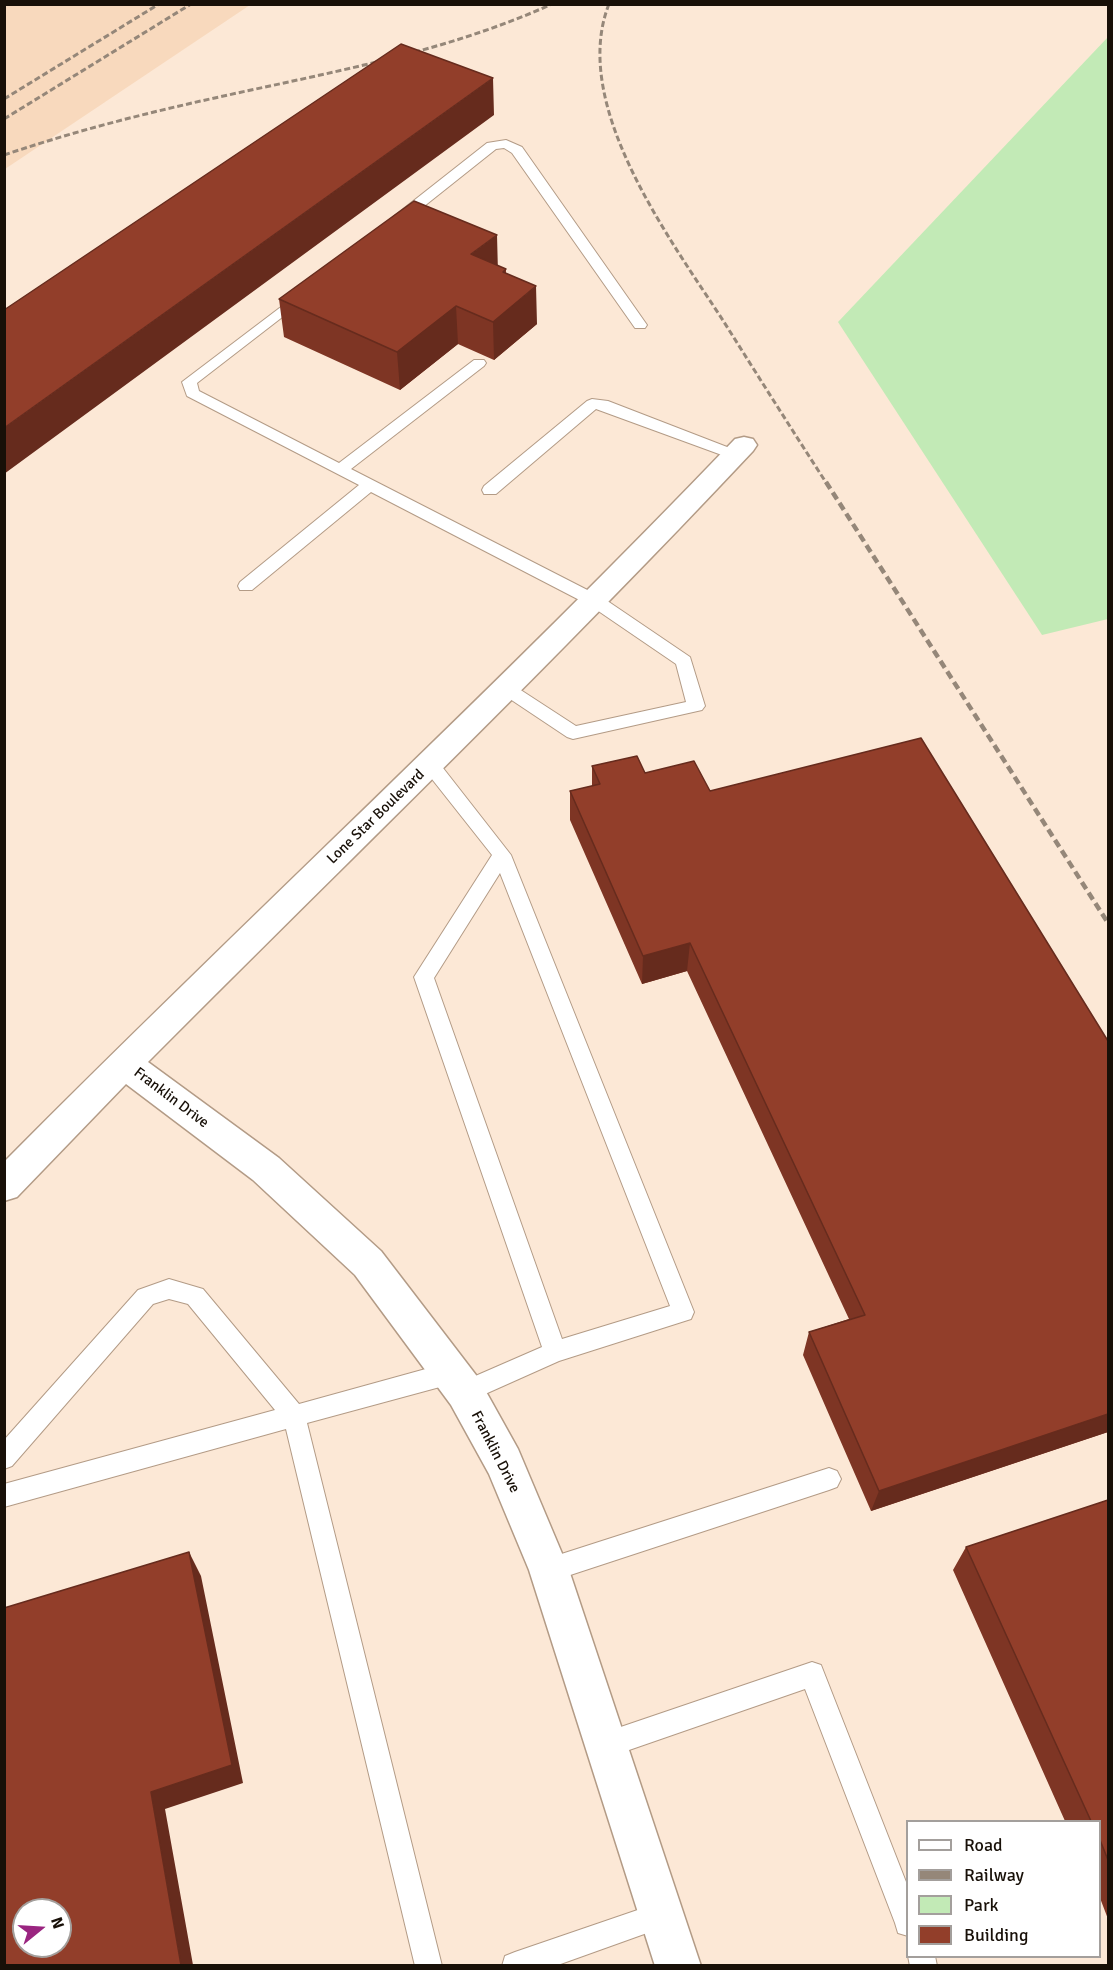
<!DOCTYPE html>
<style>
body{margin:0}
#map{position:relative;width:1113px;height:1970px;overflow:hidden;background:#fce8d6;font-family:Signika,sans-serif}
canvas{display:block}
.frame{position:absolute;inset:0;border:6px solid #181008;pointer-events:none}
.legend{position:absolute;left:906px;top:1820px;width:195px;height:138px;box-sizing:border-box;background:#fff;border:2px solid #a39f9c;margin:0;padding:8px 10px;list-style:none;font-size:18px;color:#181008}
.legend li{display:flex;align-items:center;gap:12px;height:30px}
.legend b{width:30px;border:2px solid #a39f9c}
.north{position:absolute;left:12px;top:1898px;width:60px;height:60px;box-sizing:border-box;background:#fff;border:2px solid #a39f9c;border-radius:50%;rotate:72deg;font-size:16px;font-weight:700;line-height:24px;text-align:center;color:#181008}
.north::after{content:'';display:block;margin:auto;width:21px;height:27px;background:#9a2580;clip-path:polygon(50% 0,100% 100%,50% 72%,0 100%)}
</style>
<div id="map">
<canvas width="1113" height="1970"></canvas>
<div class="frame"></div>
<ul class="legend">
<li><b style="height:8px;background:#fff"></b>Road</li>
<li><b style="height:8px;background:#958779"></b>Railway</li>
<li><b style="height:16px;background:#c2eab6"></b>Park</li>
<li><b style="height:16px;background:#923e2a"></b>Building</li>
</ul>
<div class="north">N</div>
</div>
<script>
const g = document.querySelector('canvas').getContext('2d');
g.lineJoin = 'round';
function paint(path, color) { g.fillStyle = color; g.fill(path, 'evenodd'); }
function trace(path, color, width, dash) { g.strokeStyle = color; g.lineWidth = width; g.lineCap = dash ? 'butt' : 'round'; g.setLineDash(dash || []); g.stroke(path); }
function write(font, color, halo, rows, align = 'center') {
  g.font = font + ' Signika,sans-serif'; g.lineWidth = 6; g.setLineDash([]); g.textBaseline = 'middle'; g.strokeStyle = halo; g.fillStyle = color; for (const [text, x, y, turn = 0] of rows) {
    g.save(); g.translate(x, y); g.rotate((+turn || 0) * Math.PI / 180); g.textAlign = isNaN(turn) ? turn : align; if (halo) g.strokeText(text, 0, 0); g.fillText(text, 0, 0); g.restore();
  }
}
paint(new Path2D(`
 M 5,4 L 250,4 L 250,5 L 5,169 Z`), '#f8d9bd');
paint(new Path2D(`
 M 1108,37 L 1108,619 L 1042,635 L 838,322 Z`), '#c2eab6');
const service = new Path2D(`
 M 506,140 L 522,147 L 647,325 L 645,328 L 635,328 L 512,153 L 504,148 L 496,149 L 403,223 L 393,223 L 393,217 L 487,143 Z
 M 302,291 L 309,295 L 307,298 L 197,383 L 199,391 L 339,463 L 474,360 L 484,360 L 486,363 L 484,366 L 351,469 L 603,598 L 690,657 L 705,706 L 702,710 L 573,739 L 567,737 L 501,693 L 498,689 L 501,685 L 513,685 L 576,726 L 686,702 L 676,664 L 591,606 L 371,492 L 252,590 L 240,590 L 238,586 L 240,582 L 359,485 L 187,396 L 182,382 Z
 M 592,399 L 608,401 L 740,452 L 743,455 L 740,458 L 730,458 L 596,409 L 496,494 L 484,494 L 482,490 L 484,486 L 587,401 Z
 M 430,757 L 436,759 L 511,855 L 694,1312 L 691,1319 L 559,1361 L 465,1403 L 457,1400 L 454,1392 L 457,1384 L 542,1347 L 414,977 L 492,855 L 424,769 L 421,764 L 424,759 ZM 500,873 L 670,1306 L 562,1339 L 434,978 Z
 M 169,1279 L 203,1289 L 299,1404 L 451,1362 L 459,1366 L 462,1373 L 459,1380 L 451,1384 L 307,1423 L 442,1966 L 415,1966 L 286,1429 L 4,1507 L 4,1484 L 275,1410 L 188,1304 L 169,1299 L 153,1304 L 12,1466 L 4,1469 L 4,1440 L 138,1290 Z
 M 829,1468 L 837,1471 L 841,1479 L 837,1487 L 829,1490 L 549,1582 L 540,1579 L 537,1570 L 540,1561 L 549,1558 Z
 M 812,1662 L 821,1665 L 908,1887 L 908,1936 L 898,1933 L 895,1923 L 805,1689 L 606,1758 L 597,1754 L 593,1745 L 597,1736 L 606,1732 Z
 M 661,1902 L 670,1906 L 674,1915 L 670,1924 L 661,1928 L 555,1966 L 502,1966 L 505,1956 L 515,1952 Z
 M 908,1956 L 935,1956 L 937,1966 L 910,1966 Z`);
const minor = new Path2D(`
 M 744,437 L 753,439 L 757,445 L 753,451 C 557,660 350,859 148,1062 L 279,1158 L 381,1251 L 479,1379 L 518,1449 L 569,1570 L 701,1966 L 655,1966 L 529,1570 L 489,1474 L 451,1405 L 355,1275 L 253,1180 L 126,1084 L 17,1197 L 4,1201 L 4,1162 C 245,919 498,687 735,439 Z`);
trace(service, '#b39b86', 2);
trace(minor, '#b39b86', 3);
paint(service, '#fff');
paint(minor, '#fff');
trace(new Path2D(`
 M 609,4 C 569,105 671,240 724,322 C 758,376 792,430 827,484
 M 4,99 L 159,4
 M 4,119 L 191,4
 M 4,155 C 75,131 146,113 219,97 C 332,72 446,52 552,4`), '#958779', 3, [6, 3]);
trace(new Path2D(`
 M 826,482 L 1108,923`), '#958779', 4.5, [8, 4.5]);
paint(new Path2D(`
 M 498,266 L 506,269 L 506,274 L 537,324 L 494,360 L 458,344 L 400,390 L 284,337 L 279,299 Z
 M 592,766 L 645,773 L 710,791 L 1108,1041 L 1108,1432 L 871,1511 L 803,1355 L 809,1332 L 849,1319 L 687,971 L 642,984 L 570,820 L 570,791 L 592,786 Z
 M 1108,1500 L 1108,1919 L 1100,1898 L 1100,1821 L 1065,1821 L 953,1570 L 966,1547 Z`), '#7e3524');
paint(new Path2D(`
 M 493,78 L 494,115 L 4,474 L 4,428 Z
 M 497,235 L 498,273 L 471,254 Z
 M 536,286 L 537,324 L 494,360 L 493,322 Z
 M 456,306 L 458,344 L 400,390 L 397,352 Z
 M 690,943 L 687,971 L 642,984 L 643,956 Z
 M 1108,1414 L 1108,1432 L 871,1511 L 879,1491 Z
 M 189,1552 L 201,1576 L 243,1783 L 165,1809 L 193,1965 L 181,1965 L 151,1792 Z`), '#662b1d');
const building = new Path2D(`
 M 401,44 L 493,78 L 4,428 L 4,310 Z
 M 414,201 L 497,235 L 471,254 L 506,269 L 503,272 L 536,286 L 493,322 L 456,306 L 397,352 L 279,299 Z
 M 921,738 L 1108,1041 L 1108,1414 L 879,1491 L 809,1332 L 865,1315 L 690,943 L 643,956 L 570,791 L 600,784 L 592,766 L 637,756 L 645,773 L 694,761 L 710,791 Z
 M 1108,1500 L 1108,1860 L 1100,1840 L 1100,1821 L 1091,1821 L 966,1547 Z
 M 189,1552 L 232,1765 L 151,1792 L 181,1965 L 4,1965 L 4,1608 ZM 24,1910 L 60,1910 L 60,1946 L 24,1946 Z`);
paint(building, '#923e2a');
trace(building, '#662b1d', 1.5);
write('15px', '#181008', '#fff', [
 ["Lone Star Boulevard",376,817,-44],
 ["Franklin Drive",171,1098,37],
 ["Franklin Drive",495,1452,63]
]);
</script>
